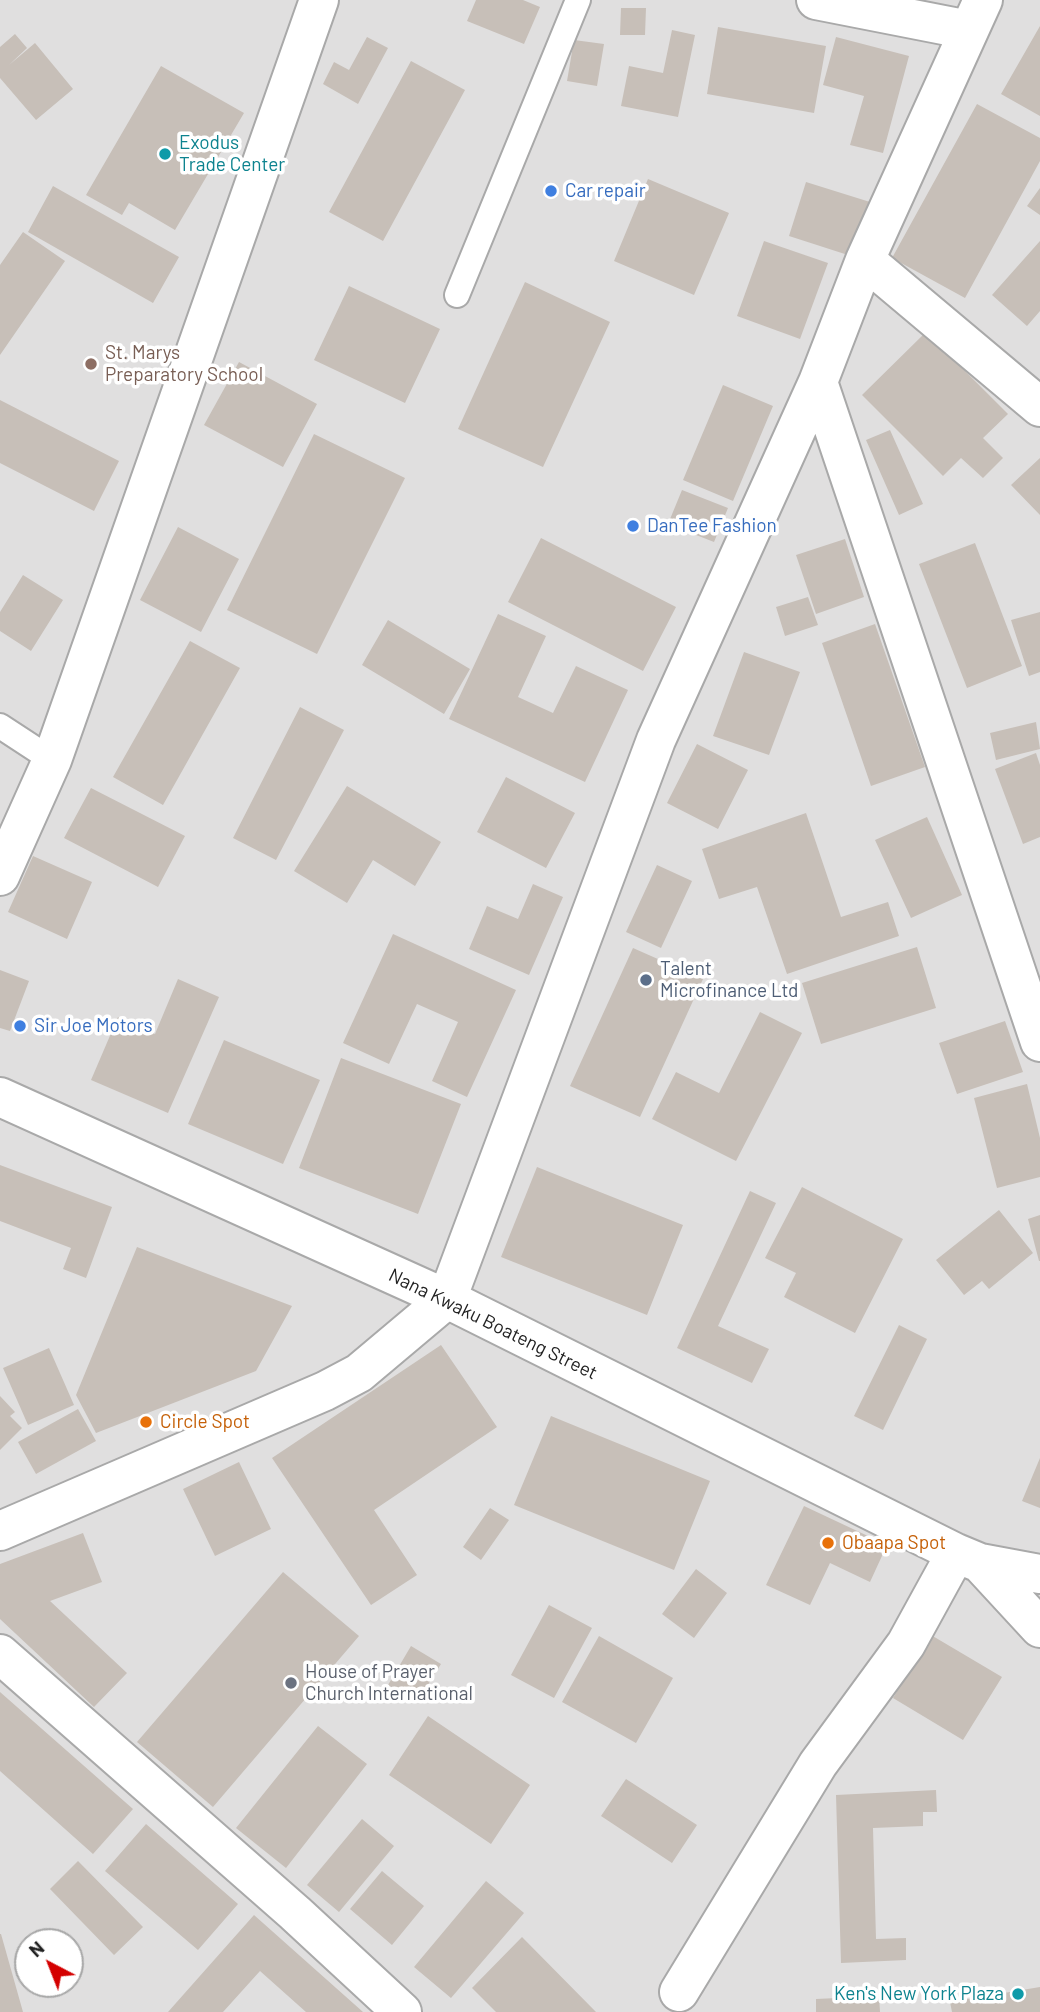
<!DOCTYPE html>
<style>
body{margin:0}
#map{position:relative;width:1040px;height:2012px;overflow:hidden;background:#f2efe9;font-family:Barlow,sans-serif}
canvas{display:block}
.north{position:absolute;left:14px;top:1928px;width:70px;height:70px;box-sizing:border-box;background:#fff;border:2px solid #a7a7a7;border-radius:50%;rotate:318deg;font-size:19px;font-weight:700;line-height:28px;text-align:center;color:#222}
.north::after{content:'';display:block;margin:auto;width:24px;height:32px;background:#d40000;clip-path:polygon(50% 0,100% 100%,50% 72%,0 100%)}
</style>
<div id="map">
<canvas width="1040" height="2012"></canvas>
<div class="north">N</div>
</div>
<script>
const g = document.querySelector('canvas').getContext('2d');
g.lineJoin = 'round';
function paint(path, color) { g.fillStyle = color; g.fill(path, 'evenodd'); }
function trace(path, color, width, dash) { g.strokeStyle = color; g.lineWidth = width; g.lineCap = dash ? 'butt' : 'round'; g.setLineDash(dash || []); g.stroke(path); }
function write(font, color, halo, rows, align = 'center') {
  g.font = font + ' Barlow,sans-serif'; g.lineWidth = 7; g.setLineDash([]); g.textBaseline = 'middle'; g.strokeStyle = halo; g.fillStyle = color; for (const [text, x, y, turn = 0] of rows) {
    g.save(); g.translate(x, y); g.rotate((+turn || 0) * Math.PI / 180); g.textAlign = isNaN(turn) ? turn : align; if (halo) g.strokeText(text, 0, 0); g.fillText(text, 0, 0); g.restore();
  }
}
paint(new Path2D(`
 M 0,0 L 1040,0 L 1040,2012 L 0,2012 ZM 28,1942 L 70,1942 L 70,1984 L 28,1984 Z`), '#e0dfdf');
paint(new Path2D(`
 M 476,0 L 523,0 L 540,7 L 524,44 L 467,21 Z
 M 621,8 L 646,8 L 645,35 L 620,35 Z
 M 1040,26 L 1040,116 L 1001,94 Z
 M 718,27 L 826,46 L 814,113 L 707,94 Z
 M 672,30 L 695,35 L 678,117 L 621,106 L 629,66 L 663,73 Z
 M 15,34 L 27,48 L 9,65 L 35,43 L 73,89 L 36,120 L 0,78 L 0,47 Z
 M 367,37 L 388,48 L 358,104 L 323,84 L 334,62 L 349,70 Z
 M 836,37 L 909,56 L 883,153 L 850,145 L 864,96 L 823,85 Z
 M 574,40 L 604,44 L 597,86 L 567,81 Z
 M 411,61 L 465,90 L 383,241 L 329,212 Z
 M 161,66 L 244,113 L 175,230 L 129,203 L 122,215 L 86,195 Z
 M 977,104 L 1040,138 L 1040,161 L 965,298 L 892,258 Z
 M 648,179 L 729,213 L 694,295 L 614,261 Z
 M 806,182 L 870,202 L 851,256 L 789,236 Z
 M 53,186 L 179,257 L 153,303 L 28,232 Z
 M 1040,188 L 1040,215 L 1027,206 Z
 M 23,232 L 65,261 L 0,355 L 0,265 Z
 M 764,241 L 828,263 L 800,339 L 737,316 Z
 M 1040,241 L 1040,311 L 1027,326 L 992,295 Z
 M 525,282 L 610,322 L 543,467 L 458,429 Z
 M 349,286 L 440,329 L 405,403 L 314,360 Z
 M 926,332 L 1008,414 L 983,438 L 1003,458 L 983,478 L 961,458 L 943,476 L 862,395 Z
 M 239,362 L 317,404 L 283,467 L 204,425 Z
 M 723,385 L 773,406 L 733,501 L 683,480 Z
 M 0,400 L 119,461 L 94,511 L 0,463 Z
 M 890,430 L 923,504 L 899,515 L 866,440 Z
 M 314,434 L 405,478 L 317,654 L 227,610 Z
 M 1040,458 L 1040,515 L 1011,485 Z
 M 682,490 L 728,508 L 714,542 L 668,524 Z
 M 178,527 L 239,559 L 201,632 L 140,600 Z
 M 541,538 L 676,607 L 643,671 L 508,602 Z
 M 845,539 L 864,597 L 816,614 L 796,555 Z
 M 975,543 L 1022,666 L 967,688 L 919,564 Z
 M 23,575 L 63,600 L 31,651 L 0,631 L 0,612 Z
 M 808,597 L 818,625 L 785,636 L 776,607 Z
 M 1040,612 L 1040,672 L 1029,676 L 1011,620 Z
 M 498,614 L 546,636 L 518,697 L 553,713 L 576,666 L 628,690 L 585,782 L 449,719 Z
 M 388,620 L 470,669 L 444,714 L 362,665 Z
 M 875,624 L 925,767 L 871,786 L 822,643 Z
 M 190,641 L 240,668 L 163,805 L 113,777 Z
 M 744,652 L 800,672 L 769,755 L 713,736 Z
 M 300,707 L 344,730 L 276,860 L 233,838 Z
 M 1036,722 L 1040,749 L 996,760 L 990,733 Z
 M 697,744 L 748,770 L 718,829 L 667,803 Z
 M 1036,753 L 1040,765 L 1040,837 L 1023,844 L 995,769 Z
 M 506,777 L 575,813 L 546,868 L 477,832 Z
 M 347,786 L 441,842 L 415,886 L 373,860 L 347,903 L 294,871 Z
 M 91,788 L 185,836 L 158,887 L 64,838 Z
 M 806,813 L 841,917 L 888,902 L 899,936 L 787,974 L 757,887 L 719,899 L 702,849 Z
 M 927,817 L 962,895 L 911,918 L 875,840 Z
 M 33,856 L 92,882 L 67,939 L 8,912 Z
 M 657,865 L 692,881 L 661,948 L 626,932 Z
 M 533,884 L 563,897 L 529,975 L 469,949 L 487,906 L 518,919 Z
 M 393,934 L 516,990 L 467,1097 L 432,1081 L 458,1022 L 417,1004 L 389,1064 L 343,1043 Z
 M 917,947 L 936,1008 L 821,1044 L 802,983 Z
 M 633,948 L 703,979 L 640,1117 L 570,1086 Z
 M 0,970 L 29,981 L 10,1031 L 0,1028 Z
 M 178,979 L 219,997 L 168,1113 L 91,1080 L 118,1017 L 155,1034 Z
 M 760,1012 L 802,1033 L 736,1161 L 652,1119 L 676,1072 L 719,1093 Z
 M 1005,1021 L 1023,1072 L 957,1094 L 939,1043 Z
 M 224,1040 L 320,1080 L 283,1164 L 188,1124 Z
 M 341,1058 L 461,1104 L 418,1214 L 299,1168 Z
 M 1027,1084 L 1040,1138 L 1040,1177 L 997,1188 L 974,1098 Z
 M 0,1165 L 112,1207 L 86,1278 L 63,1269 L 71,1248 L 0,1221 Z
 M 537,1167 L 683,1225 L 647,1315 L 501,1257 Z
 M 802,1187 L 903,1239 L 855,1333 L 784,1297 L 796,1273 L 765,1258 Z
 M 750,1191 L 776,1203 L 718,1326 L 769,1349 L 752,1383 L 677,1348 Z
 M 999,1210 L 1033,1253 L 989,1289 L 982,1281 L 964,1295 L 936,1260 Z
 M 1040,1215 L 1040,1261 L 1039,1261 L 1028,1219 Z
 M 137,1247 L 292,1306 L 256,1371 L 96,1433 L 76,1395 Z
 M 899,1325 L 927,1339 L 883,1430 L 854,1416 Z
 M 441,1345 L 497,1427 L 374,1510 L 417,1575 L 371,1605 L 272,1458 Z
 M 49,1348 L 74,1405 L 28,1425 L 3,1368 Z
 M 0,1396 L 15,1412 L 10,1416 L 22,1428 L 0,1450 Z
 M 78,1409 L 96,1441 L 36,1474 L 18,1442 Z
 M 551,1416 L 710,1481 L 674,1570 L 514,1505 Z
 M 1040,1458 L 1040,1508 L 1022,1501 Z
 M 239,1462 L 271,1529 L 215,1556 L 183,1489 Z
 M 804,1506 L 887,1545 L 870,1582 L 830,1563 L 810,1605 L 766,1585 Z
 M 490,1508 L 509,1520 L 481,1560 L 463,1547 Z
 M 83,1533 L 102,1582 L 50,1601 L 127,1673 L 94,1707 L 0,1619 L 0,1564 Z
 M 696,1569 L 727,1593 L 694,1638 L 662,1614 Z
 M 283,1572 L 359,1636 L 213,1807 L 137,1742 Z
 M 549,1605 L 592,1628 L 554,1698 L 511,1675 Z
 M 931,1635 L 1002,1677 L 963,1740 L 893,1698 Z
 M 599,1636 L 673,1678 L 636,1743 L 562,1702 Z
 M 411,1646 L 441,1664 L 417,1702 L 388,1685 Z
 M 0,1692 L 133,1809 L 93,1854 L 0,1771 Z
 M 428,1716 L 530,1785 L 491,1844 L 389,1775 Z
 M 318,1726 L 367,1764 L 286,1868 L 236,1828 Z
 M 626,1779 L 697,1825 L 672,1863 L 601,1816 Z
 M 936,1790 L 937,1812 L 923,1812 L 923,1826 L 873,1828 L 876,1939 L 906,1938 L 906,1960 L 841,1963 L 836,1795 Z
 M 362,1819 L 394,1846 L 339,1912 L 307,1885 Z
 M 146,1824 L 238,1904 L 198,1950 L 105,1871 Z
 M 78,1861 L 143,1927 L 114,1955 L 50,1889 Z
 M 382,1871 L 424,1906 L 392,1945 L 350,1909 Z
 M 486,1881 L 524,1913 L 451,1998 L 414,1967 Z
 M 254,1915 L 363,2012 L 306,2012 L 260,1971 L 223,2012 L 168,2012 Z
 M 0,1934 L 1,1934 L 23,2012 L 0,2012 Z
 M 522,1937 L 596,2012 L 496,2012 L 472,1988 Z
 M 1040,1987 L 1040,2012 L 952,2012 L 950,2002 Z
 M 879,1996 L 880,2012 L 816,2012 L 816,1999 Z`), '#c7bfb8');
const service = new Path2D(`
 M 457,295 L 578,0
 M 0,726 L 52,760`);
const minor = new Path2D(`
 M 816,0 L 969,30
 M 865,260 L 1040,407
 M 818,382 L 1040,1042
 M 0,876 L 52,760 L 319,0
 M 0,1097 L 447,1299 L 956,1553 L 980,1563 L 1040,1574
 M 0,1531 L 325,1391 L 359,1373 L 447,1299 L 656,740 L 818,382 L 865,260 L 983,0
 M 980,1563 L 1040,1628
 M 0,1654 L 295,1913 L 402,2012
 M 679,1992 L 818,1764 L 906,1644 L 956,1553`);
trace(service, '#a9a9a9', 28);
trace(minor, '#a9a9a9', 42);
trace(service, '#fff', 24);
trace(minor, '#fff', 38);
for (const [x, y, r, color] of [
 [165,154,7,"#0f9aa8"],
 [551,191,7,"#3f7fe0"],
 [91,364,7,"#8d6e63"],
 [633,526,7,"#3f7fe0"],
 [646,980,7,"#5c6f8a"],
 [20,1026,7,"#3f7fe0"],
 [146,1422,7,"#e8710a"],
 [828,1543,7,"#e8710a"],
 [291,1683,7,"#6b7280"],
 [1018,1994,7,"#0f9aa8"]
]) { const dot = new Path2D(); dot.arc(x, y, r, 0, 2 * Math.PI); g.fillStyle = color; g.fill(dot); trace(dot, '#fff', 2.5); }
write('19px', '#0d838f', '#fff', [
 ["Exodus",179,143],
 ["Trade Center",179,165],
 ["Ken's New York Plaza",1004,1994,"right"]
], 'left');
write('19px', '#366cbe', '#fff', [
 ["Car repair",565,191],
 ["DanTee Fashion",647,526],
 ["Sir Joe Motors",34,1026]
], 'left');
write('19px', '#785e54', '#fff', [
 ["St. Marys",105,353],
 ["Preparatory School",105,375]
], 'left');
write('19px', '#4e5e75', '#fff', [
 ["Talent",660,969],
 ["Microfinance Ltd",660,991]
], 'left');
write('19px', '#222', '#fff', [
 ["Nana Kwaku Boateng Street",493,1324,26]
]);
write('19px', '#c56008', '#fff', [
 ["Circle Spot",160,1422],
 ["Obaapa Spot",842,1543]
], 'left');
write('19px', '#5b616d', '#fff', [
 ["House of Prayer",305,1672],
 ["Church International",305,1694]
], 'left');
</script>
